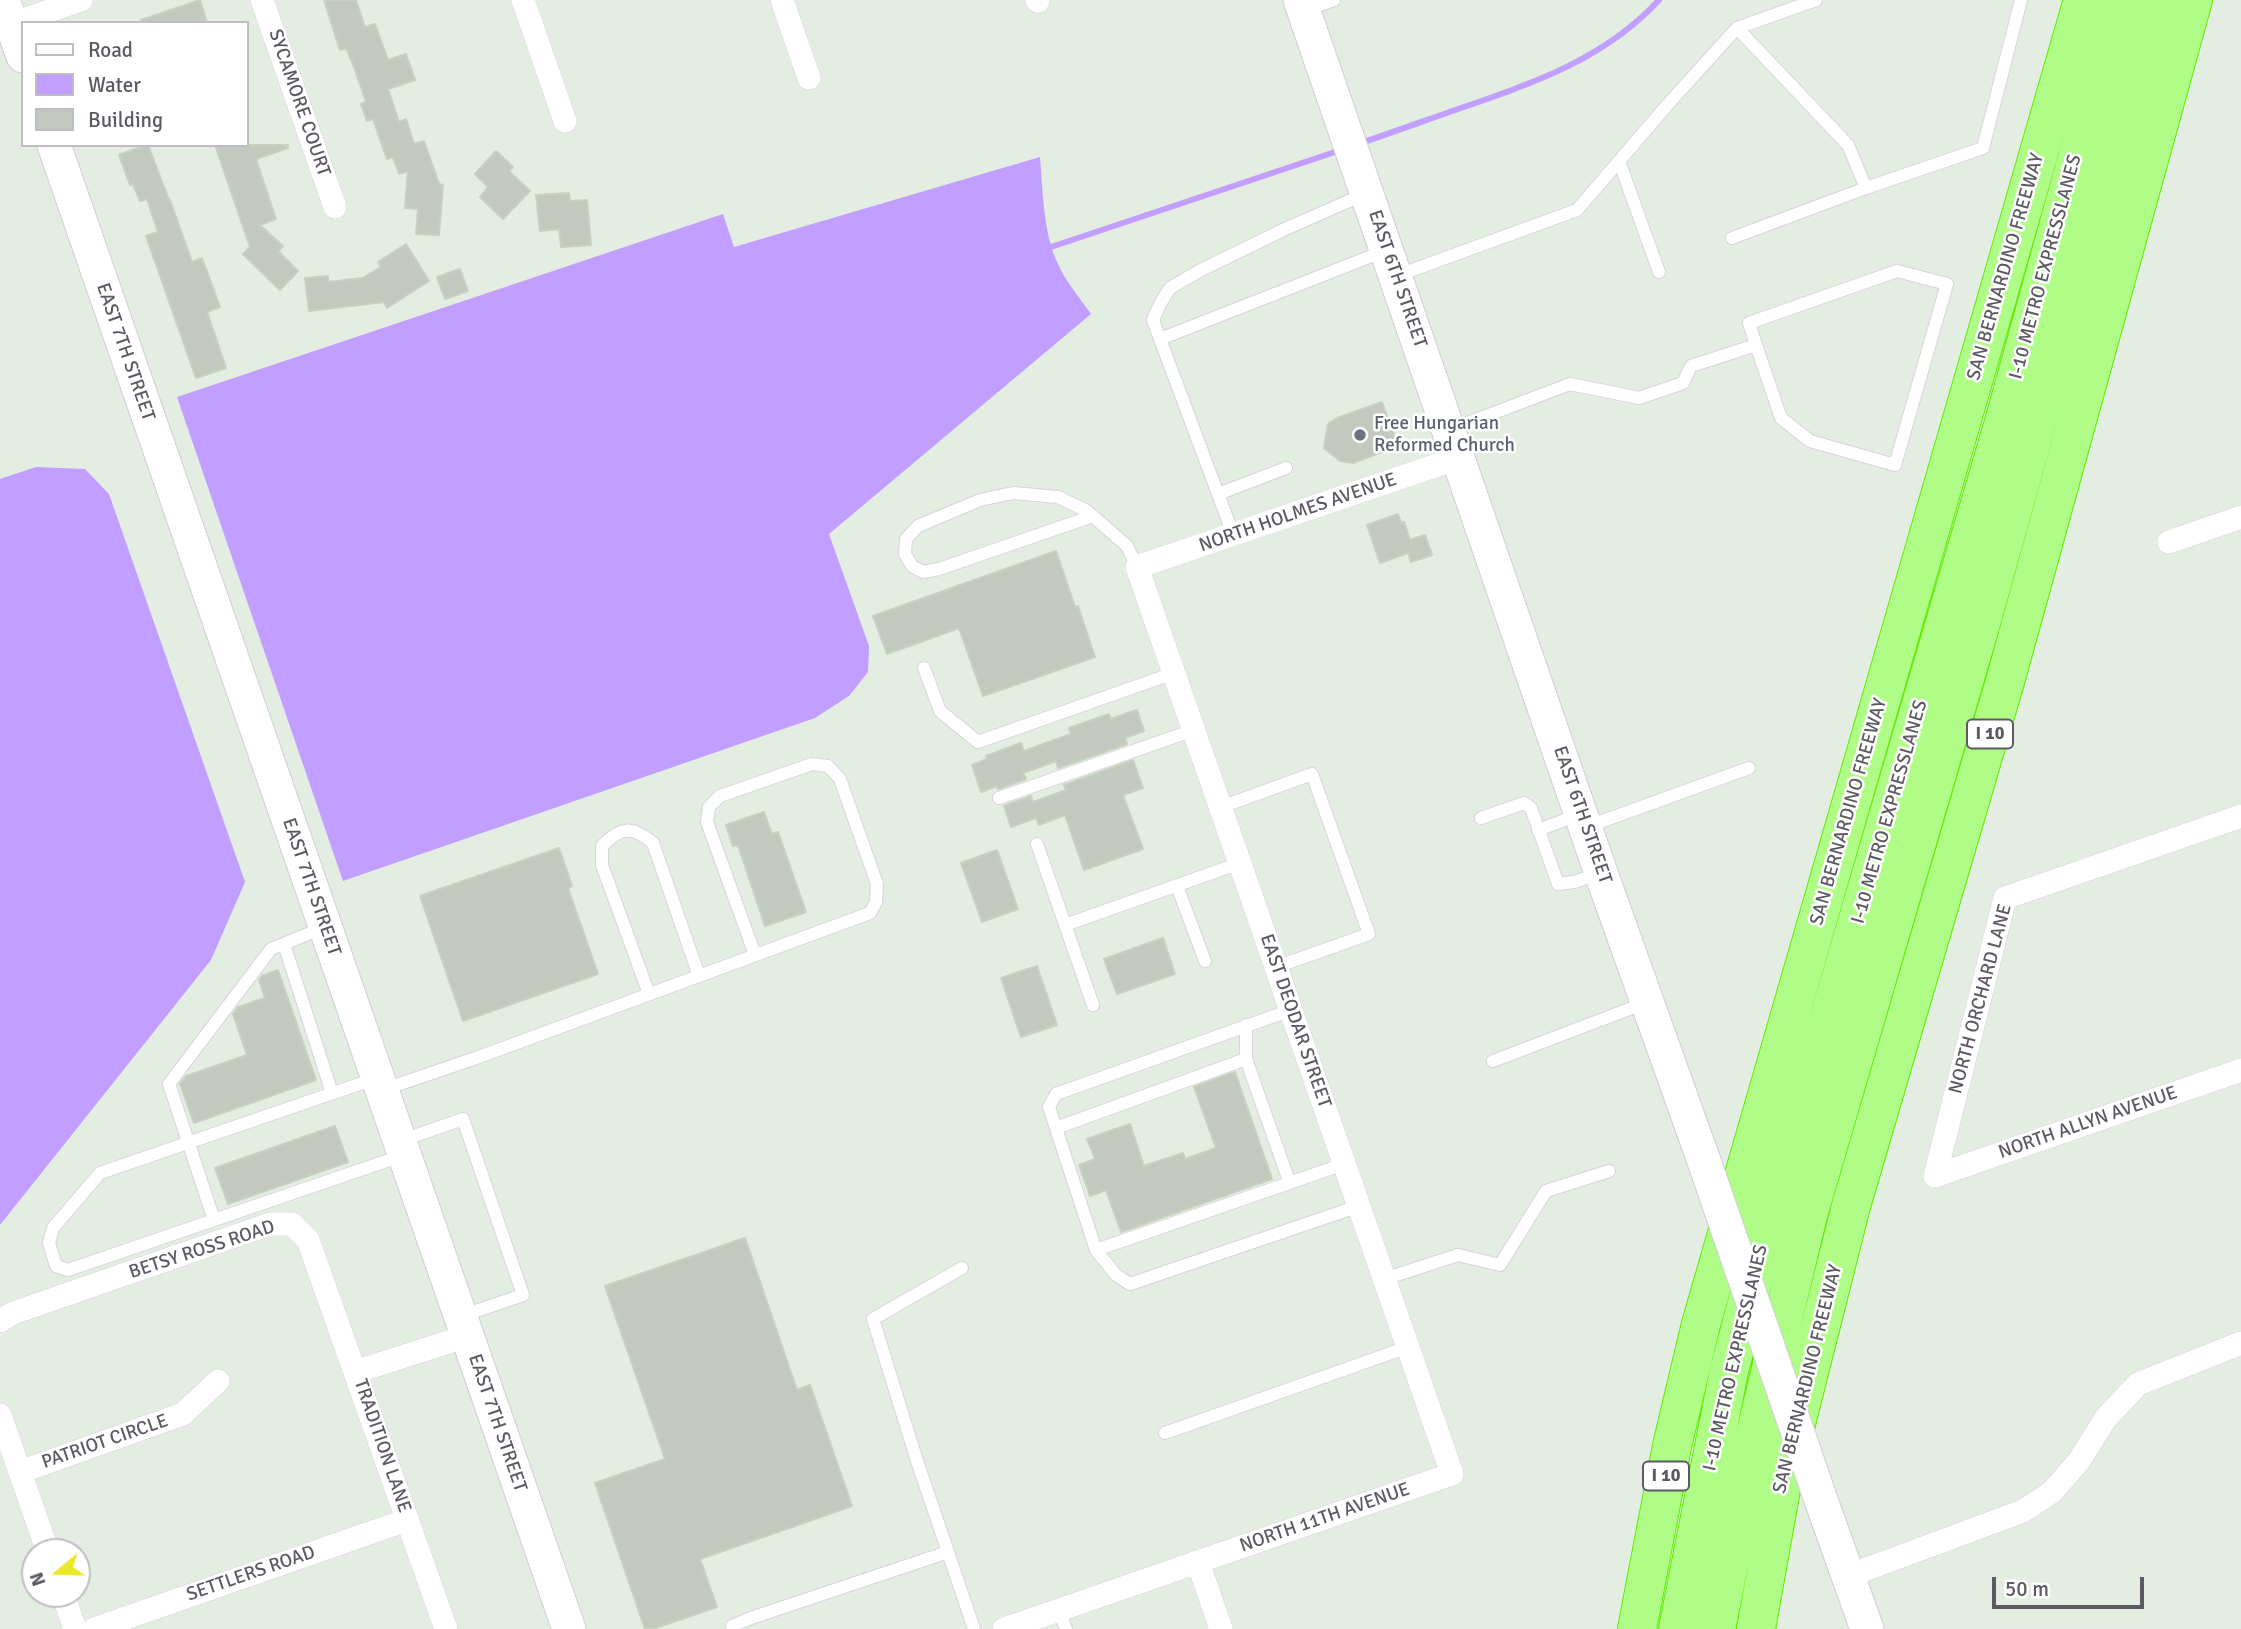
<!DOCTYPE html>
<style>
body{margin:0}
#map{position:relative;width:2241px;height:1629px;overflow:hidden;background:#e4ede1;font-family:Signika,sans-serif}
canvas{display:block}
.legend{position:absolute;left:21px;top:21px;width:228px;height:126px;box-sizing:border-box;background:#fff;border:2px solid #bebdc0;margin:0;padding:9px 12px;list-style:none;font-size:21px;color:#5d5962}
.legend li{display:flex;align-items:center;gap:14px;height:35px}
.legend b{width:35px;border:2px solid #bebdc0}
.north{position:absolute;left:21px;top:1538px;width:70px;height:70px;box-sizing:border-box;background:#fff;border:2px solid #bebdc0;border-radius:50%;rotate:251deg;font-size:19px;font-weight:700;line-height:28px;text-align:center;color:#5d5962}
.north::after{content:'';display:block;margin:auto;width:24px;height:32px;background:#e9e82a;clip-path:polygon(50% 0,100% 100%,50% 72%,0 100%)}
.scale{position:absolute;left:1992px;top:1577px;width:152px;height:32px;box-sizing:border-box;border:4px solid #5d5962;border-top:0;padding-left:9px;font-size:21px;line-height:24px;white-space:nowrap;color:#5d5962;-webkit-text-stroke:5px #fff;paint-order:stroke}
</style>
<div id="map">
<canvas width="2241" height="1629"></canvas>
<ul class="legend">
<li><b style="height:9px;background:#fff"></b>Road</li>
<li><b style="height:19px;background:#c19eff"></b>Water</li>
<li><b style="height:19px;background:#c4c9c0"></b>Building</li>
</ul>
<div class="north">N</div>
<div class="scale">50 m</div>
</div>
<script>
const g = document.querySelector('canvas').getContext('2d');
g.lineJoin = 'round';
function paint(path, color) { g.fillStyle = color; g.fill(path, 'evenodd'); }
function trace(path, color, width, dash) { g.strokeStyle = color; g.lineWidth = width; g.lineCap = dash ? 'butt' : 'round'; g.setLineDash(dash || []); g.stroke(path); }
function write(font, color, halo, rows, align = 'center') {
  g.font = font + ' Signika,sans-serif'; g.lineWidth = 5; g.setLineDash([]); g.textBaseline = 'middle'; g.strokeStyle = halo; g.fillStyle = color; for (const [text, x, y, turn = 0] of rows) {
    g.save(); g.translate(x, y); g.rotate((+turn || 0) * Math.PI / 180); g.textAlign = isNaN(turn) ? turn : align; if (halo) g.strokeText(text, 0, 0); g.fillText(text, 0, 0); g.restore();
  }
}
paint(new Path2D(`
 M 1040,157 C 1043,193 1043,232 1058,264 C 1066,282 1080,298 1091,314 L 829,534 L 869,646 L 868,672 L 849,696 L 815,718 L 343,881 L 177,397 L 723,214 L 734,247 Z
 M 36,467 L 85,469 L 109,494 L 245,882 L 211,960 L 0,1225 L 0,479 Z`), '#c19eff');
trace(new Path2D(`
 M 1358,144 C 1394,132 1429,119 1464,107 C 1535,83 1607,57 1659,0
 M 1051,247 L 1341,150`), '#c19eff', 6);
const building = new Path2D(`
 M 200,0 L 207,23 L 142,23 L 141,20 Z
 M 324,0 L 356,0 L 365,27 L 375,24 L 388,60 L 406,54 L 415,80 L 388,89 L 399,122 L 406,119 L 414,144 L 424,141 L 439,184 L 443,185 L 439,235 L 416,234 L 418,209 L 405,208 L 408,171 L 399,174 L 393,157 L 387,159 L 373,119 L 367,121 L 361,104 L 366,102 L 353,64 L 346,48 L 340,50 Z
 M 146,145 L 148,145 L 169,200 L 170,200 L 192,262 L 202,258 L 220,307 L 207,312 L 226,368 L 196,378 L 146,236 L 158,232 L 147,199 L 140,201 L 133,184 L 130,185 L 119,155 Z
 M 215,145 L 288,145 L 288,148 L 256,159 L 276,219 L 260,225 L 283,246 L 278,251 L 298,271 L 280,290 L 243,254 L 250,247 Z
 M 496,151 L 513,167 L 509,171 L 530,191 L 503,219 L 480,197 L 488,187 L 475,174 Z
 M 569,193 L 570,201 L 587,200 L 591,245 L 561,247 L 559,229 L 540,231 L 536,195 Z
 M 406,244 L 429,281 L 387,308 L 384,302 L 309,311 L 305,278 L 328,276 L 328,282 L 363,278 L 381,267 L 378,262 Z
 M 460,269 L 468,291 L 445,299 L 437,277 Z
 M 1382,402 L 1398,446 L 1353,463 L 1340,461 L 1324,448 L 1328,424 L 1337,418 Z
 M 1398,514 L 1401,523 L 1404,522 L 1410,540 L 1425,535 L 1432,555 L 1411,562 L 1408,553 L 1380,563 L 1367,525 Z
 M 1056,551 L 1075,607 L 1078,606 L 1095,657 L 983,696 L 959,628 L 887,654 L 873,616 Z
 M 1137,710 L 1144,731 L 1125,738 L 1127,744 L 1058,768 L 1056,761 L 1023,773 L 1026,779 L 998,789 L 997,786 L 981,792 L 972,765 L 987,759 L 986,756 L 1021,743 L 1024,751 L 1071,734 L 1069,728 L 1109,714 L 1111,719 Z
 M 1133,760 L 1143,788 L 1123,795 L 1143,849 L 1084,870 L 1065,815 L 1039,825 L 1036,818 L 1011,827 L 1004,806 L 1031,796 L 1033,802 L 1066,790 L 1064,785 Z
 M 764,812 L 772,834 L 778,832 L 806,912 L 765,926 L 738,845 L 733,846 L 726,825 Z
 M 559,848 L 572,886 L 568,888 L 598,974 L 463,1021 L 420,896 Z
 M 997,850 L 1018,909 L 982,922 L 961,863 Z
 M 1163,938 L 1175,974 L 1117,994 L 1104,959 Z
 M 1037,966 L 1057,1025 L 1021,1037 L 1001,978 Z
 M 278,970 L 316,1080 L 194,1123 L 180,1084 L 186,1076 L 247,1055 L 233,1014 L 238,1007 L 265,998 L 259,980 L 262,976 Z
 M 1235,1072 L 1272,1179 L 1121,1232 L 1106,1190 L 1090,1196 L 1079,1165 L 1095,1159 L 1087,1139 L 1130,1124 L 1144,1166 L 1183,1153 L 1185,1159 L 1216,1148 L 1194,1087 Z
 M 335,1126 L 348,1162 L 228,1204 L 215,1168 Z
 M 745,1238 L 797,1390 L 810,1385 L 852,1506 L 700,1559 L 717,1607 L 653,1629 L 645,1629 L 595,1483 L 665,1459 L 605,1286 Z`);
paint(building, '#c4c9c0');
trace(building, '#c6d1bf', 2);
const lane = new Path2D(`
 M 1304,10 L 1334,0
 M 1737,28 L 1848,145 L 1866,188 L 1983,148 L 2021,0
 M 1619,161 L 1659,272
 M 1367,193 L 1283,230 L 1201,270 L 1170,288 L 1160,304 L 1153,320 L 1160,339 L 1387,250
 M 1732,238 L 1866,188
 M 1396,276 L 1577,210 L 1669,103 L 1737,28 L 1816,0
 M 1160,339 L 1218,494 L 1286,468
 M 1449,430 L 1570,384 L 1639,398 L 1683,383 L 1691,366 L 1756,345 L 1781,418 L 1810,441 L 1895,465 L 1947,284 L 1897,271 L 1749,323 L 1756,345
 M 1218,494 L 1233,534
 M 1093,516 L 939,569 L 923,572 L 912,566 L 905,554 L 906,539 L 918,526 L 980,500 L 1013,493 L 1058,497 L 1087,511 L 1127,546 L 1137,567
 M 924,668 L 940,711 L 978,742 L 1174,673
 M 999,798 L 1194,730
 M 1221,807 L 1312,774 L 1369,934 L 1276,967
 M 1481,818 L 1524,803 L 1531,808 L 1558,884 L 1574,882 L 1601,873
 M 1586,827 L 1749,768
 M 1538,830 L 1581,814
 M 1037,844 L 1093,1005
 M 1177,886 L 1205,961
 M 1065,925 L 1240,863
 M 284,944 L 332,1093
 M 649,994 L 602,865 L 602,846 C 621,827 631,825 653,843 L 699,976
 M 1291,1010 L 1056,1094 L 1049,1107 L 1096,1250 L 1116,1275 L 1130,1284 L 1359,1206
 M 1246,1025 L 1246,1059 L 1289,1181
 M 1493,1061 L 1645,1003
 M 377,1078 L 100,1173 L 53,1228 L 49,1243 L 56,1266 L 68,1270 L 404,1155
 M 382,1090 L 476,1058 L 870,913 L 876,902 L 877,884 L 840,779 L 828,766 L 812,764 L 720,796 L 709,807 L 707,822 L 755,955
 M 1056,1128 L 1246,1059
 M 400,1141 L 463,1119 L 523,1295 L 461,1316
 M 214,1220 L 169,1084 L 271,949 L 325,927
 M 1096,1250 L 1344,1164
 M 1384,1279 L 1458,1255 L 1500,1265 L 1546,1191 L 1609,1171
 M 1165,1433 L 1408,1347
 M 948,1552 L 917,1461 L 873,1319 L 962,1268
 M 1059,1610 L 1066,1629
 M 733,1629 L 732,1626 L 751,1618 L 948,1552 L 974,1629`);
const street = new Path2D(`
 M 262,0 L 335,207
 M 523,0 L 565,121
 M 782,0 L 809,78
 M 1037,0 L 1038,1
 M 0,28 L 81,0
 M 2169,542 L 2241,517
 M 1935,1176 L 2005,898 L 2241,816
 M 1935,1176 L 2241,1070
 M 0,1321 L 13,1313 L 270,1224 L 292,1224 L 308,1240 L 446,1629
 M 355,1372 L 467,1336
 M 0,1415 L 48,1552
 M 20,1472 L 183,1414 L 218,1381
 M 1198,1562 L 1221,1629
 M 1848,1576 L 2023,1511 L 2052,1492 L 2079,1461 L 2106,1418 L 2138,1384 L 2241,1343
 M 63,1594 L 75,1629
 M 94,1629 L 407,1520
 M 1004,1629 L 1452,1474 L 1137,567 L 1458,458`);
const secondary = new Path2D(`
 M 3,0 L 23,56
 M 1300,0 L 1601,873 L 1704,1161
 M 54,145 L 569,1629
 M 1821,1500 L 1867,1629`);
const highway = new Path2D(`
 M 1637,1629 L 1672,1446 L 1701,1324 L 2083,0
 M 1678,1629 L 1729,1371 L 1764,1239 L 2004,422 L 2121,0
 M 1716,1629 L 1752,1448 L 1808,1215 L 1981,623 L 2155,0
 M 1756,1629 L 1785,1467 L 1851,1206 L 2006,678 L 2193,0`);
trace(lane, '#d8d4db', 14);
trace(street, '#d8d4db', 24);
trace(secondary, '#d1ccd5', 35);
trace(highway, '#5eed00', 40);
trace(lane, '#fff', 12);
trace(street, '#fff', 23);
trace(secondary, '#fff', 33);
trace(highway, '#affd87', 38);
const secondaryBridge = new Path2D(`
 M 1704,1161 L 1821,1500`);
trace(secondaryBridge, '#d1ccd5', 35, []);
trace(secondaryBridge, '#fff', 33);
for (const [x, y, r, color] of [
 [1360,435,7,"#6b7280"]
]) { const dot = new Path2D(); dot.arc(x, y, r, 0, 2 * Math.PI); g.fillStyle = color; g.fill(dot); trace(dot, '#fff', 2.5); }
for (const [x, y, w] of [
 [1990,734,46],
 [1666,1476,46]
]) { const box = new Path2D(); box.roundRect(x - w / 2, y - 14.5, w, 29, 5); g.fillStyle = '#fff'; g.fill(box); trace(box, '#5d5962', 2); }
write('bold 18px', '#5d5962', null, [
 ["I 10",1990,734],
 ["I 10",1666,1476]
]);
write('19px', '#5d5962', '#fff', [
 ["SYCAMORE COURT",299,103,71],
 ["SAN BERNARDINO FREEWAY",2006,267,-74],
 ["I-10 METRO EXPRESSLANES",2046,267,-75],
 ["EAST 6TH STREET",1397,279,71],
 ["EAST 7TH STREET",125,352,71],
 ["NORTH HOLMES AVENUE",1298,513,-19],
 ["SAN BERNARDINO FREEWAY",1849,812,-74],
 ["I-10 METRO EXPRESSLANES",1890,812,-74],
 ["EAST 6TH STREET",1582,815,71],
 ["EAST 7TH STREET",311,887,71],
 ["NORTH ORCHARD LANE",1981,999,-75],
 ["EAST DEODAR STREET",1295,1021,71],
 ["NORTH ALLYN AVENUE",2088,1123,-19],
 ["BETSY ROSS ROAD",202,1250,-18],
 ["I-10 METRO EXPRESSLANES",1736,1358,-77],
 ["SAN BERNARDINO FREEWAY",1808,1379,-76],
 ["EAST 7TH STREET",497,1423,71],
 ["PATRIOT CIRCLE",105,1442,-19],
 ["TRADITION LANE",382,1446,71],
 ["NORTH 11TH AVENUE",1325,1518,-19],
 ["SETTLERS ROAD",251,1574,-19]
]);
write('19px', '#5b616d', '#fff', [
 ["Free Hungarian",1374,424],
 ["Reformed Church",1374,446]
], 'left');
</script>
